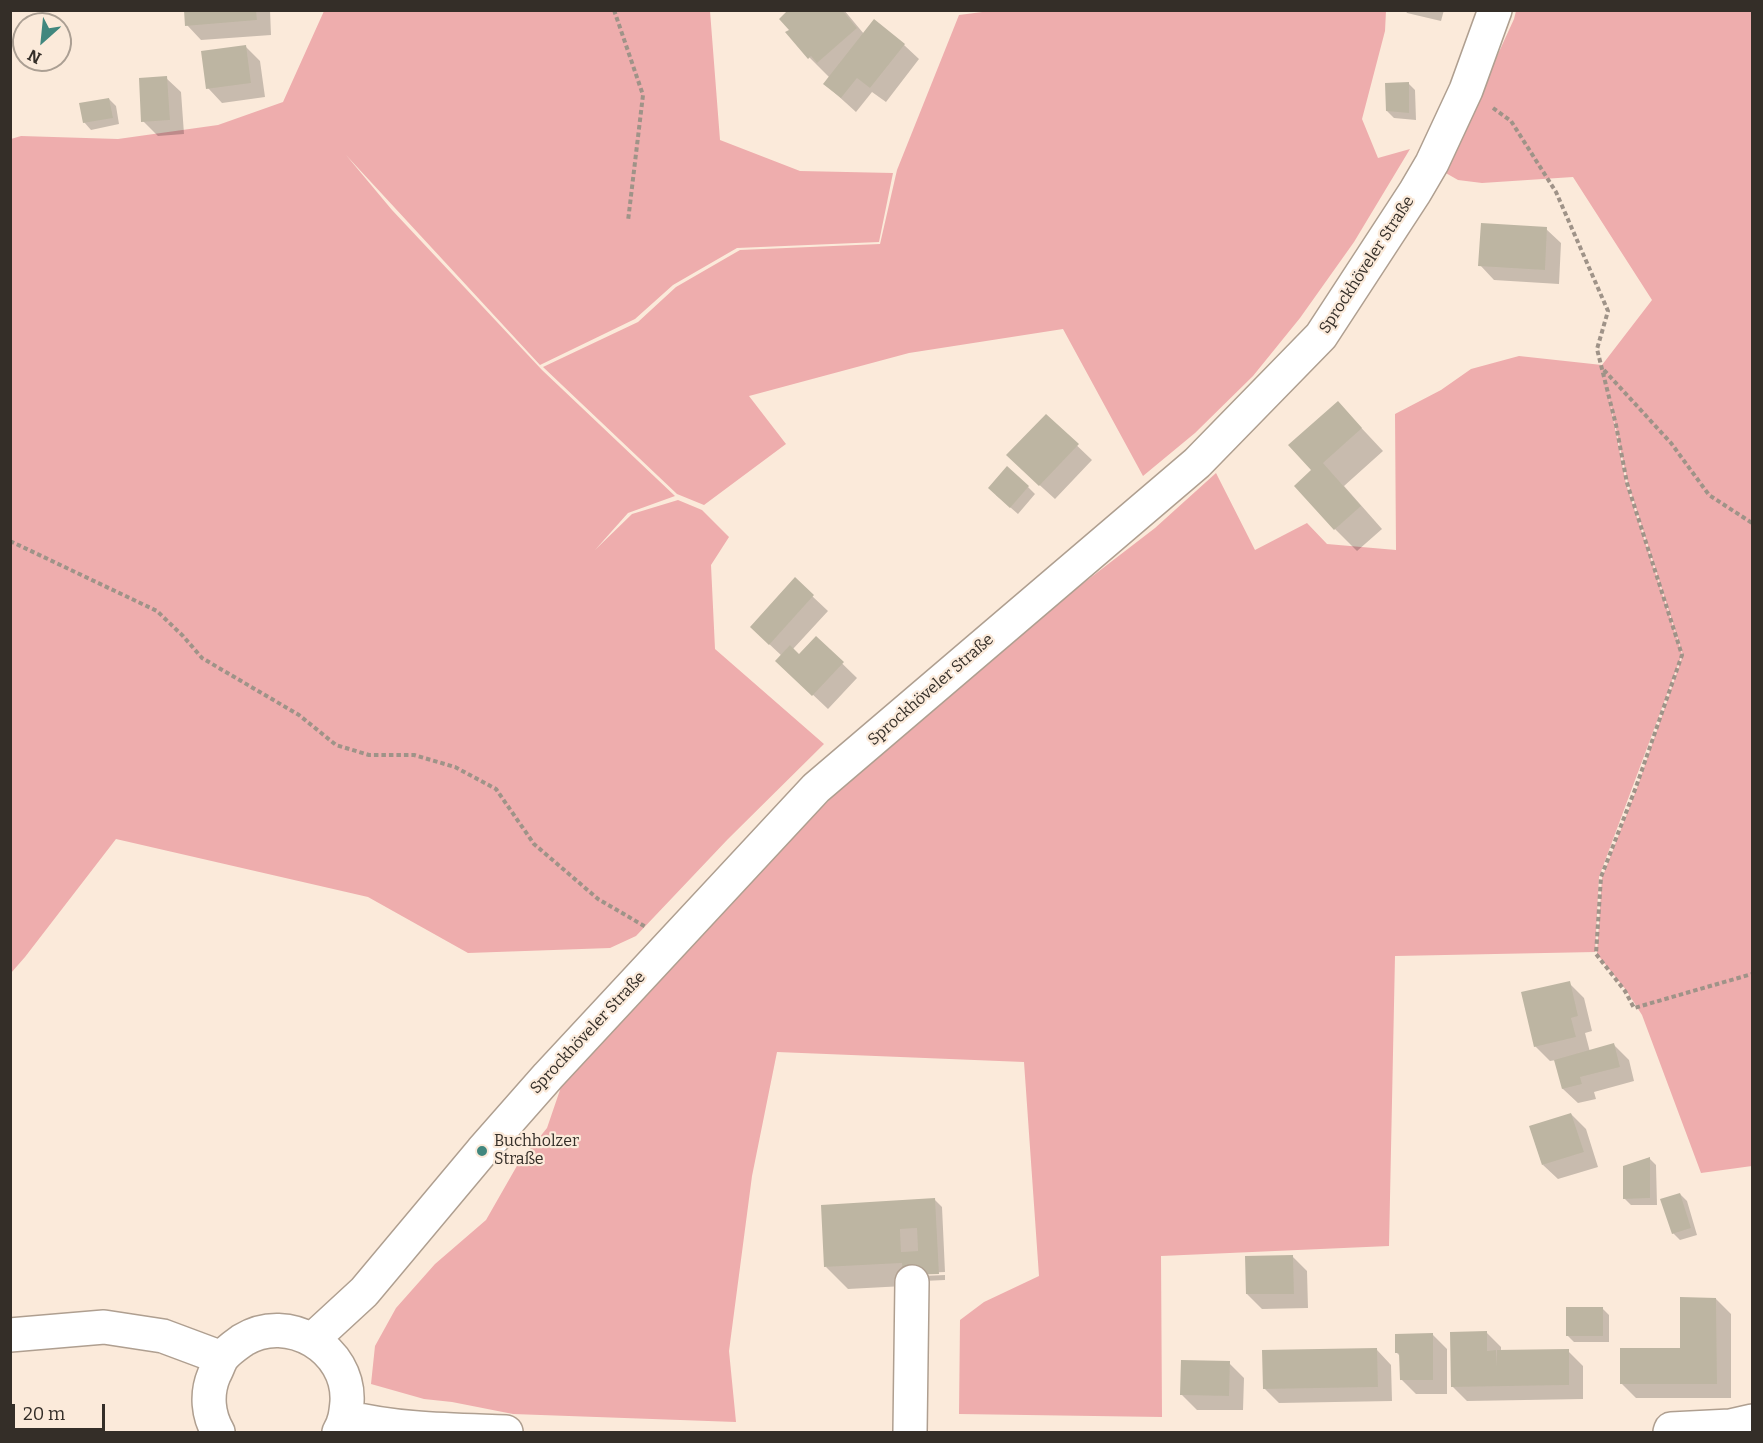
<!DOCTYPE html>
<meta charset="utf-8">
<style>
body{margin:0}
#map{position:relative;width:1763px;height:1443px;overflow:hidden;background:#fbeada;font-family:Bitter,serif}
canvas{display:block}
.frame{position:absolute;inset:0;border:12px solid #342e28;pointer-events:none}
.north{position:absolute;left:12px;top:12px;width:60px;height:60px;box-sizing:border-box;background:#fbeada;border:2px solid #ab9f93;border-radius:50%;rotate:207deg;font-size:16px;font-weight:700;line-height:24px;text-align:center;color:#342e28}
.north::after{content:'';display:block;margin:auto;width:21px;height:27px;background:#41877e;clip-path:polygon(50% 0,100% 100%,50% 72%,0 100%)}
.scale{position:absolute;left:12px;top:1404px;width:93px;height:27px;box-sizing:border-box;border:3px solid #342e28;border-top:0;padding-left:8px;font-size:18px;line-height:21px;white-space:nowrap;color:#342e28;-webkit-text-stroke:4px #fbeada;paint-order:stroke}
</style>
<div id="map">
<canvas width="1763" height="1443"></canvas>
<div class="frame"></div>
<div class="north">N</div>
<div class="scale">20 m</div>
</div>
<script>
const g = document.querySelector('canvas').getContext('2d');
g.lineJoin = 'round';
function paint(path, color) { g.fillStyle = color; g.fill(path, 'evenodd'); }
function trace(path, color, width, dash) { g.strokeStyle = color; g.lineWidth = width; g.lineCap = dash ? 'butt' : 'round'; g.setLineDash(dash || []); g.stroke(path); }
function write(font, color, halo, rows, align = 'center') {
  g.font = font + ' Bitter,serif'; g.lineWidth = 4.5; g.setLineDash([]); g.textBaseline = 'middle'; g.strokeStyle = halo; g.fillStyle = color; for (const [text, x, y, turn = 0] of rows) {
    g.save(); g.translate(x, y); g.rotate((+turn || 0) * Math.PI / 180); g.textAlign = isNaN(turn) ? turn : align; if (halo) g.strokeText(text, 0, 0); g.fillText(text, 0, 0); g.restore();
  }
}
paint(new Path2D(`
 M 324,11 L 710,11 L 720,140 L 800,171 L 893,173 L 879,242 L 737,248 L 673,285 L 635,319 L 540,365 L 346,155 L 392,210 L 542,370 L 675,496 L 628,513 L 595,550 L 632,514 L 678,500 L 702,510 L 729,537 L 711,565 L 715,649 L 824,744 L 728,839 L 636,936 L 610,948 L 468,953 L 368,897 L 116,839 L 25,957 L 11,973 L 11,139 L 21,136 L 118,139 L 218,125 L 283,102 Z
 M 990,11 L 1386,11 L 1385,31 L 1362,119 L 1378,158 L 1410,149 L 1354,242 L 1300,318 L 1253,376 L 1195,433 L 1143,476 L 1063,329 L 909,353 L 749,396 L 786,444 L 704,505 L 677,494 L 543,367 L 638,322 L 676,287 L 740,250 L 880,244 L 897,170 L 959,15 Z
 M 1516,11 L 1752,11 L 1752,1166 L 1701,1173 L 1642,1015 L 1626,990 L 1597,954 L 1602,878 L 1637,788 L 1683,655 L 1628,483 L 1607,388 L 1626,484 L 1682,654 L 1599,877 L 1595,952 L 1395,956 L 1389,1246 L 1161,1256 L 1162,1417 L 959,1414 L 960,1320 L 984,1302 L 1039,1276 L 1024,1062 L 777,1052 L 752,1176 L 729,1351 L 736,1422 L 513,1414 L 452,1402 L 424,1399 L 371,1384 L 375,1346 L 396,1308 L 435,1264 L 486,1220 L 518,1164 L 547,1128 L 561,1087 L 618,1019 L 789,840 L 925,705 L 1155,528 L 1216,473 L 1255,550 L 1307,523 L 1327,544 L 1396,550 L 1395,414 L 1441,390 L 1471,369 L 1519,356 L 1602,365 L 1652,300 L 1573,177 L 1482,183 L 1458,180 L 1444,172 L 1514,19 Z`), '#eeadad');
paint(new Path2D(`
 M 186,10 L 270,10 L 271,35 L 201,40 L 187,25 Z
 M 790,10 L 844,10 L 864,34 L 904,45 L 919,59 L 886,102 L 872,92 L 856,112 L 825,84 L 830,78 L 809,57 L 791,30 Z
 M 1405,10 L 1444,10 L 1441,21 L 1407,13 Z
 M 245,46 L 260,61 L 265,97 L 222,103 L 208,88 Z
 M 166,78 L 181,92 L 184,134 L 158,136 L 143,121 Z
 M 1408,83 L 1415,90 L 1416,120 L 1394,118 L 1387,111 Z
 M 109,99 L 116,106 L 119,124 L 91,130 L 84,122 Z
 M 1546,229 L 1561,243 L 1559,284 L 1494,280 L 1480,265 Z
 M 1338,403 L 1383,451 L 1344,486 L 1382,529 L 1357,551 L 1335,529 L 1313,471 Z
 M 1046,416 L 1092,460 L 1055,499 L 1023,470 Z
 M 1028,487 L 1035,494 L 1018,514 L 996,495 Z
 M 795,580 L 828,611 L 793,649 L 799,656 L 816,638 L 857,678 L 828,709 L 792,675 L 782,656 L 767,642 Z
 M 1569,983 L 1584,998 L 1592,1031 L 1585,1033 L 1590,1052 L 1614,1045 L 1629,1060 L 1634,1081 L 1594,1092 L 1596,1099 L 1578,1103 L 1563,1089 L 1556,1060 L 1550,1061 L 1535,1046 Z
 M 1571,1114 L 1586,1129 L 1598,1167 L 1558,1179 L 1543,1165 Z
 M 1649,1158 L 1656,1165 L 1657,1205 L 1631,1205 L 1624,1198 Z
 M 1680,1194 L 1687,1201 L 1697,1235 L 1680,1240 L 1673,1233 Z
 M 935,1200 L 942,1207 L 945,1272 L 922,1273 L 922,1276 L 945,1275 L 945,1280 L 923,1281 L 923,1285 L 848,1289 L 826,1267 Z
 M 1292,1256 L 1307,1271 L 1308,1308 L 1262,1309 L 1247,1294 Z
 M 1716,1299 L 1731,1314 L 1731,1398 L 1636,1398 L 1622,1384 L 1682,1349 Z
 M 1602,1308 L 1609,1315 L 1609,1342 L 1574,1342 L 1567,1335 Z
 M 1486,1332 L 1501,1347 L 1501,1352 L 1568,1351 L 1583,1366 L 1583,1399 L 1467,1401 L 1452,1386 Z
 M 1433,1335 L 1447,1349 L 1447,1394 L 1416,1394 L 1401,1379 L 1401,1357 L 1397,1353 Z
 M 1377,1350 L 1391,1365 L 1392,1401 L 1279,1403 L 1264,1388 Z
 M 1229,1363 L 1244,1378 L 1243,1410 L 1197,1410 L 1182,1395 Z`), '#0003');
paint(new Path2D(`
 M 184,10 L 256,10 L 257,20 L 185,26 Z
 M 788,10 L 842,10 L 857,28 L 817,63 L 811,56 L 808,59 L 785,32 L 789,30 L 779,19 Z
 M 874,19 L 905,44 L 870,88 L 857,78 L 841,98 L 823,84 Z
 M 246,45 L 251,83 L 206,89 L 201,51 Z
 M 167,76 L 170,120 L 141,122 L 139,78 Z
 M 1409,82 L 1409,113 L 1386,111 L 1385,83 Z
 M 109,98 L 113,118 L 83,123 L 79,103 Z
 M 1481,223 L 1547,227 L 1545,270 L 1478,266 Z
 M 1338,401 L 1362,428 L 1323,463 L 1361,506 L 1334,530 L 1294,486 L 1311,470 L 1288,445 Z
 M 1046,414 L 1079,444 L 1039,486 L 1006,455 Z
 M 1007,466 L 1029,486 L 1010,508 L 988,488 Z
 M 795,577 L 814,595 L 769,645 L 750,627 Z
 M 816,636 L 844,662 L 812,696 L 775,661 L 790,645 L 799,654 Z
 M 1570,981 L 1578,1016 L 1571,1018 L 1576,1037 L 1534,1047 L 1521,992 Z
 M 1614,1043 L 1620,1067 L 1580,1077 L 1582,1084 L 1562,1089 L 1554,1060 Z
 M 1571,1113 L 1584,1152 L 1542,1165 L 1529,1126 Z
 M 1650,1157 L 1650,1198 L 1623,1199 L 1623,1166 Z
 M 1680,1193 L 1691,1228 L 1672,1234 L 1660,1199 Z
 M 935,1198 L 939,1274 L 903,1275 L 902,1263 L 824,1267 L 821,1205 ZM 917,1228 L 918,1251 L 901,1252 L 900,1229 Z
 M 1293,1255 L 1294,1294 L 1246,1294 L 1245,1256 Z
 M 1680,1297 L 1716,1298 L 1717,1384 L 1620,1384 L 1620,1348 L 1680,1348 Z
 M 1566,1307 L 1603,1307 L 1603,1336 L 1566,1336 Z
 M 1487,1331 L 1487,1351 L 1496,1350 L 1497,1366 L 1497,1350 L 1569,1349 L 1569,1385 L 1451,1387 L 1450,1332 Z
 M 1433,1333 L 1433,1380 L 1400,1380 L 1399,1353 L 1395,1353 L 1395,1334 Z
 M 1377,1348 L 1378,1387 L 1263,1389 L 1262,1350 Z
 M 1181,1360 L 1230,1361 L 1229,1396 L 1180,1395 Z`), '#bdb5a2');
const minor = new Path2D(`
 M 10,1335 L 104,1327 L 163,1336 L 222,1358
 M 313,1339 L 364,1292 L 482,1151 L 548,1076 L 816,788 L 1197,463 L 1321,336 L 1415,192 L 1432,163 L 1466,90 L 1495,10
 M 346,1417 C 398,1430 452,1430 506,1432
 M 218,1432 C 208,1415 206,1394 214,1375 C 217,1370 219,1363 222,1358 C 227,1351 236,1345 243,1340 C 288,1312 350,1349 347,1402 C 346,1413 345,1422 339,1432
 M 910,1432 L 912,1282
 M 1670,1432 L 1671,1429 L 1730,1426 L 1752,1421`);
trace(minor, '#af9f90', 36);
trace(new Path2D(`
 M 614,10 L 643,95 L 628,221
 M 1493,108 L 1511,121 L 1556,192 L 1608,311 L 1597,349 L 1616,425 L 1627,483 L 1682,655 L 1636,787 L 1601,877 L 1596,954 L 1625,991 L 1634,1008 L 1752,974
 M 1604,370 L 1671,443 L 1709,495 L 1752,523
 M 10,541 L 157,611 L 183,636 L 202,658 L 299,715 L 336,745 L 369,755 L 414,755 L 455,767 L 496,789 L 534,844 L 598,899 L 646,927`), '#9f9388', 4, [4.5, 3]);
trace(minor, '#fff', 33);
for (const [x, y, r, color] of [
 [482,1151,6,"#41877e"]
]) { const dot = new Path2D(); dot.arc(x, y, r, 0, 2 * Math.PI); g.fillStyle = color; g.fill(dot); trace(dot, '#fbeada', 2); }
write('16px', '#342e28', '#fbeada', [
 ["Sprockhöveler Straße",1367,265,-57],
 ["Sprockhöveler Straße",931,690,-41],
 ["Sprockhöveler Straße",588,1033,-47]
]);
write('16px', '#342e28', '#fbeada', [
 ["Buchholzer",494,1142],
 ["Straße",494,1160]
], 'left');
</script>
